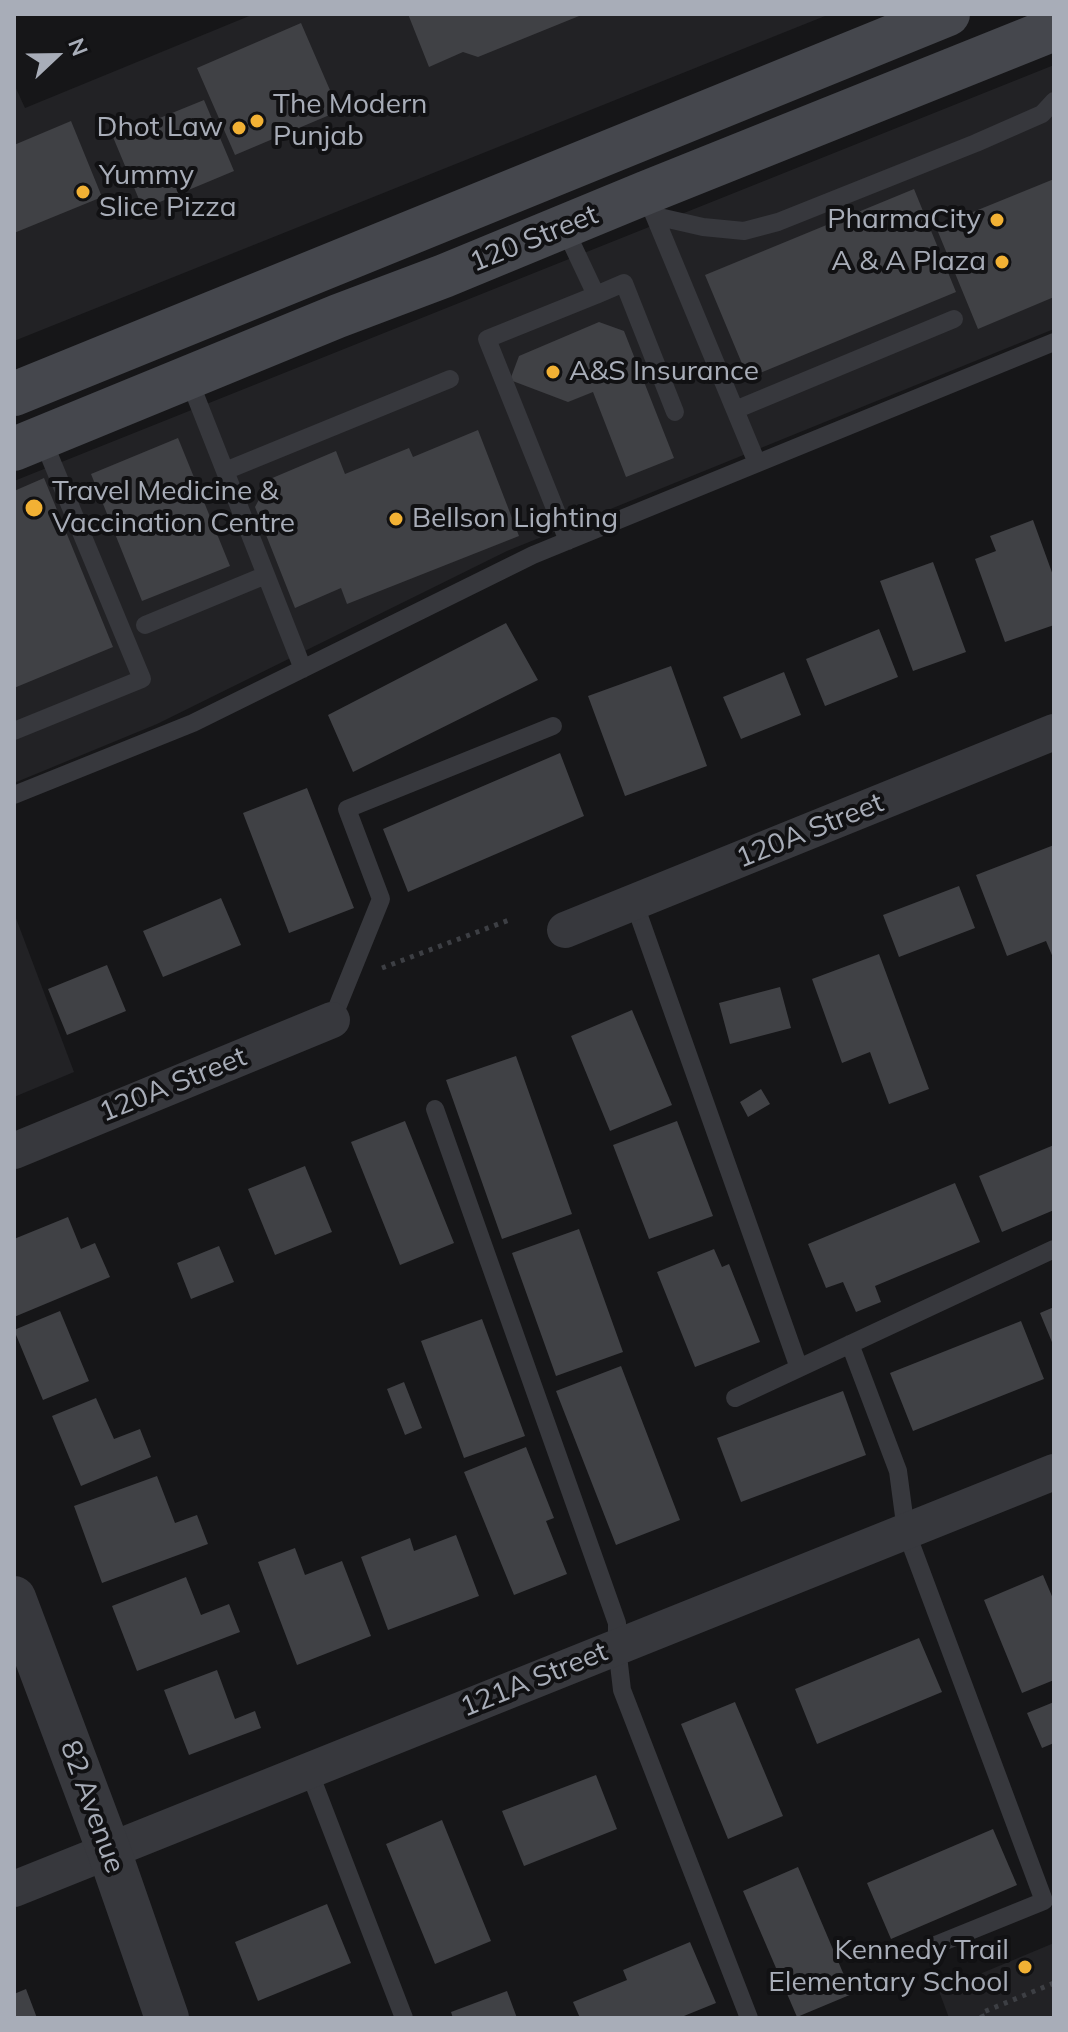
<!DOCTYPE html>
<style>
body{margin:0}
#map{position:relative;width:1068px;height:2032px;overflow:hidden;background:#161618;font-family:Mulish,sans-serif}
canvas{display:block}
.frame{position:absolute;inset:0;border:16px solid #a8adb8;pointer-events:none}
.north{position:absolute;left:16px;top:16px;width:80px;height:80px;-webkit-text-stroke:6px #111113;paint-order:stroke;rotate:68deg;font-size:22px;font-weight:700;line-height:32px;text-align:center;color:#a8adb8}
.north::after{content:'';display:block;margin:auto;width:28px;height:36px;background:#a8adb8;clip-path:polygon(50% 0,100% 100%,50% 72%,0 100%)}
</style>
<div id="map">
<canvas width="1068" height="2032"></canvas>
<div class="frame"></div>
<div class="north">N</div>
</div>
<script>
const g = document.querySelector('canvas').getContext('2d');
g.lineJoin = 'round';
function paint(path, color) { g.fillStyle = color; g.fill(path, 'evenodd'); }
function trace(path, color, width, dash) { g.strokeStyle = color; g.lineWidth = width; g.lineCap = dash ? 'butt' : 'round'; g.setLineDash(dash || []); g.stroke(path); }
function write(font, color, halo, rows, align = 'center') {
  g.font = font + ' Mulish,sans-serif'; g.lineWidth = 8; g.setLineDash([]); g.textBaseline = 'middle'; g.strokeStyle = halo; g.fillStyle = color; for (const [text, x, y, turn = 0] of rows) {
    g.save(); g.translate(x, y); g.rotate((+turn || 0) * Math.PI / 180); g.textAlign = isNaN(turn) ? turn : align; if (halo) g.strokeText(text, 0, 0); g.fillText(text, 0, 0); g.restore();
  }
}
paint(new Path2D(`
 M 254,14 L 830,14 L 14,341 L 14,84 L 25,108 Z
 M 1054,65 L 1054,329 L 507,551 L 157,724 L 14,783 L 14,481 Z
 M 14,913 L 74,1072 L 14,1097 Z
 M 1054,1943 L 1054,2018 L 949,2018 L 939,1991 Z`), '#222225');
paint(new Path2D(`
 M 408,14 L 584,14 L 478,57 L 463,52 L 429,67 Z
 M 301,23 L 339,111 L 235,155 L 197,68 Z
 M 204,100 L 234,171 L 143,209 L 113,137 Z
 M 71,121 L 102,197 L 14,233 L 14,145 Z
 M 1054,179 L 1054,297 L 978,329 L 936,227 Z
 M 914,189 L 956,292 L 748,378 L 705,275 Z
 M 599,322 L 624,331 L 674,458 L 626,477 L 593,392 L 568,402 L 510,380 L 519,356 Z
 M 478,430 L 519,536 L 347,604 L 341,588 L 295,608 L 255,507 L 270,479 L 336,451 L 345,474 L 409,448 L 413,457 Z
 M 178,438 L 230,566 L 142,601 L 91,474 Z
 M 44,478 L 113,647 L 14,688 L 14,491 Z
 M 1033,520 L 1054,578 L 1054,625 L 1005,642 L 975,559 L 996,551 L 990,536 Z
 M 933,562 L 966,652 L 913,671 L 880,581 Z
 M 506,623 L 538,680 L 353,772 L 328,715 Z
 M 879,629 L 898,677 L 825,706 L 806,659 Z
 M 671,666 L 707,766 L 625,796 L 588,696 Z
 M 784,672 L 801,715 L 741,739 L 723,697 Z
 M 560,753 L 584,816 L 408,892 L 383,829 Z
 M 307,788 L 354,908 L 289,933 L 243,813 Z
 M 1054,845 L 1054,960 L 1046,941 L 1007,956 L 976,875 Z
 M 959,886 L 975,928 L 899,957 L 883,915 Z
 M 221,898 L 241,945 L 163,977 L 143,931 Z
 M 879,954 L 929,1089 L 889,1104 L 870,1052 L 842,1063 L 812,979 Z
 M 107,965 L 126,1011 L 67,1035 L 48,989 Z
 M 780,987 L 791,1028 L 730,1044 L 719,1003 Z
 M 632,1010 L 672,1105 L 610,1131 L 571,1036 Z
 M 516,1056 L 572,1214 L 502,1239 L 446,1080 Z
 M 761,1089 L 770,1104 L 748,1117 L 740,1102 Z
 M 405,1121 L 454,1243 L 400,1265 L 351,1142 Z
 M 677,1121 L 713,1216 L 649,1239 L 613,1145 Z
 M 1054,1145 L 1054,1210 L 1002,1232 L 979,1176 Z
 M 305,1166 L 332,1232 L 275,1255 L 248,1189 Z
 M 955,1183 L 980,1242 L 875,1286 L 881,1302 L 856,1312 L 843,1282 L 826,1288 L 808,1244 Z
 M 68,1217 L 81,1249 L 95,1243 L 110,1277 L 14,1317 L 14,1269 L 16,1268 L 14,1239 Z
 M 579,1229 L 623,1352 L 556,1376 L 512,1253 Z
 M 219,1246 L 234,1282 L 191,1299 L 177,1263 Z
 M 714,1249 L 722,1267 L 729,1264 L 760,1342 L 695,1367 L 657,1272 Z
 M 1054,1307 L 1054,1347 L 1040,1313 Z
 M 60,1311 L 89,1381 L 43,1400 L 14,1330 Z
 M 482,1319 L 525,1436 L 464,1458 L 421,1341 Z
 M 1021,1321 L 1044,1379 L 913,1431 L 890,1373 Z
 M 621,1366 L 680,1520 L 616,1545 L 556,1391 Z
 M 404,1382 L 422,1428 L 405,1435 L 387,1389 Z
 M 843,1391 L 866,1455 L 741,1502 L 717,1438 Z
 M 96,1398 L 114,1439 L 140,1429 L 151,1457 L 81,1486 L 52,1416 Z
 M 526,1447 L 554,1518 L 546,1521 L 567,1574 L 514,1595 L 464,1472 Z
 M 157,1476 L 175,1523 L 197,1515 L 208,1544 L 102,1583 L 74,1506 Z
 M 456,1535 L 479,1596 L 388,1630 L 361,1557 L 410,1538 L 414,1551 Z
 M 295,1548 L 305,1575 L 342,1561 L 371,1636 L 297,1665 L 258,1562 Z
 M 1043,1575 L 1054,1601 L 1054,1680 L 1022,1693 L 984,1600 Z
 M 186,1577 L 201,1615 L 229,1604 L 240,1632 L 137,1671 L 112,1606 Z
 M 919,1638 L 942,1692 L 817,1744 L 795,1689 Z
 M 217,1670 L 235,1719 L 255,1711 L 261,1728 L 189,1755 L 164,1690 Z
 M 735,1702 L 783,1816 L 728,1839 L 681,1724 Z
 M 1054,1702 L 1054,1743 L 1042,1748 L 1027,1713 Z
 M 596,1775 L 617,1829 L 524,1866 L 502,1811 Z
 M 442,1820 L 491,1941 L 435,1964 L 386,1844 Z
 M 993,1829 L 1017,1885 L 891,1939 L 867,1883 Z
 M 798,1867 L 852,1994 L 797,2017 L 743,1891 Z
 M 327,1904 L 351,1963 L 258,2001 L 235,1942 Z
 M 690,1942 L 716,2003 L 679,2018 L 580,2018 L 573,2002 L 627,1980 L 623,1970 Z
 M 26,1989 L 37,2018 L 14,2018 L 14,1994 Z
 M 507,1991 L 517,2018 L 453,2018 L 451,2012 Z`), '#404145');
trace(new Path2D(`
 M 382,968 L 509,920 L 513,921
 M 983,2018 L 981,2013 L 1054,1983`), '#3d3f44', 5, [4, 6]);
trace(new Path2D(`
 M 645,193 L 735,410 L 954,319
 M 655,216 L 703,227 L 744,231 L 778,222 L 976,143 L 1042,114 L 1054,101
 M 564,227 L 596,295 L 624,283 L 675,412
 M 188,377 L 303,669
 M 735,410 L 757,463
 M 225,471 L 450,379
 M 568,541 L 487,339 L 596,295
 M 145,625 L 266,575
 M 14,731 L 142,679 L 42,438
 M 14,795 L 193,723 L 533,555 L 1054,342
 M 634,902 L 799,1368
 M 332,1020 L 381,899 L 347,809 L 553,726
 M 435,1109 L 617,1623 L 617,1647 L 622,1690 L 749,2018
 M 850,1344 L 898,1471 L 906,1531 L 1044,1901 L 928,1948
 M 735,1398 L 1054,1249
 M 309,1771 L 404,2018`), '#37383d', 18);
trace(new Path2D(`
 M 565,930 L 1054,732
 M 14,1151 L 332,1020
 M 14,1889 L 1054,1472`), '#37383d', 36);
trace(new Path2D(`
 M 14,1598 L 109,1851 L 167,2018`), '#37383d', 44);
trace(new Path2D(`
 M 14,394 L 948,14
 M 14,449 L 338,316 L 444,276 L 645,193 L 1054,29`), '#45474d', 44);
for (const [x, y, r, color] of [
 [257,121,8,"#f2b134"],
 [239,128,8,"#f2b134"],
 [83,192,8,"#f2b134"],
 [997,220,8,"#f2b134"],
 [1002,262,8,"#f2b134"],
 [553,372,8,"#f2b134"],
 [34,508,10,"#f2b134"],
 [396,519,8,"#f2b134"],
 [1025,1967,8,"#f2b134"]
]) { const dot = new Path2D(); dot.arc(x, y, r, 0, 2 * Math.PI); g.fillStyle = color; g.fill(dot); trace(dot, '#111113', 3); }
write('28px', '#a8adb8', '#111113', [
 ["The Modern",273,105],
 ["Punjab",273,137],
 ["Dhot Law",223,128,"right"],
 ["Yummy",99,176],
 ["Slice Pizza",99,208],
 ["PharmaCity",981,220,"right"],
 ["A & A Plaza",986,262,"right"],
 ["A&S Insurance",569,372],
 ["Travel Medicine &",52,492],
 ["Vaccination Centre",52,524],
 ["Bellson Lighting",412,519],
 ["Kennedy Trail",1009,1951,"right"],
 ["Elementary School",1009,1983,"right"]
], 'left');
write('28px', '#a8adb8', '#111113', [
 ["120 Street",534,239,-22],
 ["120A Street",810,831,-22],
 ["120A Street",173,1085,-22],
 ["121A Street",534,1680,-22],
 ["82 Avenue",92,1807,70]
]);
</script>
